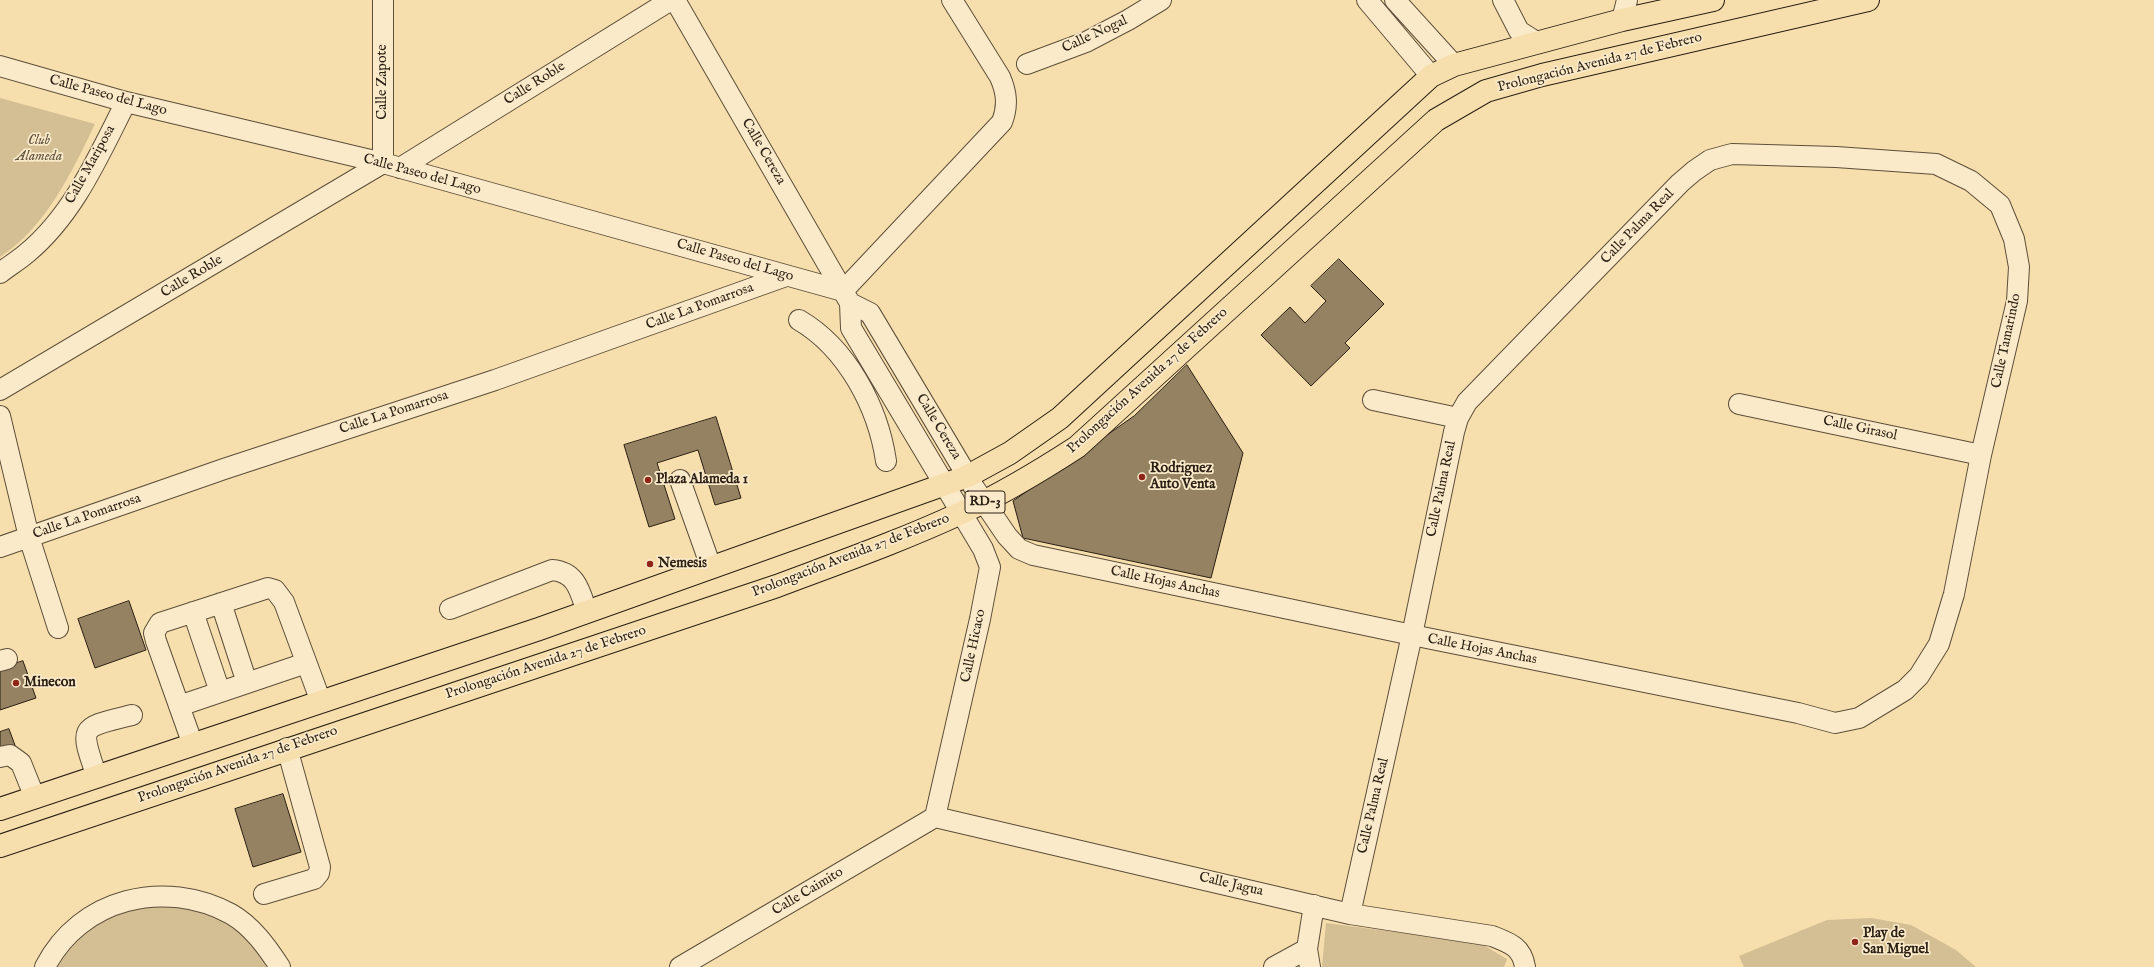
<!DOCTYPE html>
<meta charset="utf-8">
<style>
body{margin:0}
canvas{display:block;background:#f7dead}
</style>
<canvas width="2154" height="967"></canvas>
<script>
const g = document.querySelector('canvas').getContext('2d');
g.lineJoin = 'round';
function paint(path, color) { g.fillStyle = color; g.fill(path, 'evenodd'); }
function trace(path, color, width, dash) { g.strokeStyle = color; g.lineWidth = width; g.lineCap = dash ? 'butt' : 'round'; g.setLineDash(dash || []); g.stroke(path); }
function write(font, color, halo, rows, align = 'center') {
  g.font = font + ' "IM FELL English",serif'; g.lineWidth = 3.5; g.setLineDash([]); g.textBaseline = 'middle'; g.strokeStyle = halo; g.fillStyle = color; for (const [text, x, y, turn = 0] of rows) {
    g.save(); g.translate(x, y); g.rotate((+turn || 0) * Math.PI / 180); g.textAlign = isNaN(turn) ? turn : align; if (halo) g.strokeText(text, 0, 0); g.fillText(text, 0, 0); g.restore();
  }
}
paint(new Path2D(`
 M 0,98 L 95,124 C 72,172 46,227 0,257 Z
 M 165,905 L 208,913 L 245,936 L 270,967 L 57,967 C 73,937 104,915 137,907 C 146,905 156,905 165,905 Z
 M 1871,918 L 1911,925 L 1956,950 L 1976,967 L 1744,967 L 1739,956 L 1827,920 Z
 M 1326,923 L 1480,943 L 1507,959 L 1504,967 L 1322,967 Z`), '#d4be93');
const building = new Path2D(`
 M 1339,259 L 1384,304 L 1345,343 L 1350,348 L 1311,386 L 1261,335 L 1290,307 L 1305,323 L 1326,301 L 1311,286 Z
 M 1187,365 L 1243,453 L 1211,578 L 1023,538 L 1013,501 L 1134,416 Z
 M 716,417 L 741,498 L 715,505 L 698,450 L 657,463 L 675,519 L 649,527 L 624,445 Z
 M 129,601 L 146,650 L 95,668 L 78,619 Z
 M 23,661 L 36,698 L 0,710 L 0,669 Z
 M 9,729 L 16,748 L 0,753 L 0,732 Z
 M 283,794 L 301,852 L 253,867 L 235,809 Z`);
paint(building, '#958263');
trace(building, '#2a1f12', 1);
const minor = new Path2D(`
 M 675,0 L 843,291 L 850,303 L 870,313 L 975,489 L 1007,536 L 1019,549 L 1033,555 L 1412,635 L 1798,713 L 1835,723 L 1859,718 L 1905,690 L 1919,676 L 1939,644 L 1954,594 L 1981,455 L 2017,301 L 2019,267 L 2014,239 L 2000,205 L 1971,181 L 1936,164 L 1836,157 L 1732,154 L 1710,160 L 1694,171 L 1680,183 L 1467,402 L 1458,418 L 1454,432 L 1412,635 L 1350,914
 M 1367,0 L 1431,76
 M 1395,0 L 1454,65
 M 1503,0 L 1519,31 L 1538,43
 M 1622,20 L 1627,0
 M 1027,64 L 1086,42 L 1128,20 L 1161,0
 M 0,66 L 126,102 L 383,163 L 843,291 L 1002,122 C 1008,106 1007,93 1000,77 L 952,0
 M 400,168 L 671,0
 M 0,273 C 9,266 19,260 27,253 C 74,214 99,155 126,102
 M 850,303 L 851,328 L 983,549 L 990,567 L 980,619 L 935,817
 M 799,320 C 847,348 878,407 886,461
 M 0,390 L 383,163 L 383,0
 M 1373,400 L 1458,418
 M 1739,404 L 1981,455
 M 0,416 L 29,537 L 58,628
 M 680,480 L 711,567
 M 0,547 L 224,469 L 495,380 L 786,276
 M 221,603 L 247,683
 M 450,609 L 552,570 C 577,572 580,592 587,612
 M 193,612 L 220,692
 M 0,661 L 7,659
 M 179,706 L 306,663
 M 193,745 L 156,641 L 154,633 L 160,623 L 268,588 L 275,590 L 284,602 L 321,702
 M 0,757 L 10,755 L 21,763 L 35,798
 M 97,777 C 79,725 79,728 132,715
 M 935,817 L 1350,914 L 1492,936 C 1510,943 1522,947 1525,967
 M 264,894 L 314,879 L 319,873 L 320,867 L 287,748
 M 45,967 C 80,898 165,878 231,914 C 252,926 267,947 280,967
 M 680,967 L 935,817
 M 1274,967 L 1307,949
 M 1310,967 L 1307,949 L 1314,905`);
const major = new Path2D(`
 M 0,809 L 539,629 L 968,476 L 1010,453 L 1060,418 L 1431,76 L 1454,65 L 1622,20 L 1713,0
 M 0,846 L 777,586 C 838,563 901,541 961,513 C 1002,494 1040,471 1077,447 L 1436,120 L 1486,91 L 1542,75 L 1868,0`);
trace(minor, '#5d4f39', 22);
trace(major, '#2a1f12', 24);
trace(minor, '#faeaca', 20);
trace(major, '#f7dead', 22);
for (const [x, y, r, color] of [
 [1142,477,4,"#8f2418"],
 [648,480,4,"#8f2418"],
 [650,564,4,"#8f2418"],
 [16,683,4,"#8f2418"],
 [1855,942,4,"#8f2418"]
]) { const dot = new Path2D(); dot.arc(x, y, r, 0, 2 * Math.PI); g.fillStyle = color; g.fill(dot); trace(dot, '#faeaca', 1.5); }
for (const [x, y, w] of [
 [985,502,40]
]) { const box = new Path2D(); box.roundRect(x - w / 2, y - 11, w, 22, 3); g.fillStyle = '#faeaca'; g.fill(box); trace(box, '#2a1f12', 1); }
write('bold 13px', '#2a1f12', null, [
 ["RD-3",985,502]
]);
write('14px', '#2a1f12', '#faeaca', [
 ["Calle Nogal",1095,35,-25],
 ["Prolongación Avenida 27 de Febrero",1600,63,-14],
 ["Calle Zapote",383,82,-90],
 ["Calle Roble",535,84,-32],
 ["Calle Paseo del Lago",108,96,15],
 ["Calle Cereza",763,152,60],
 ["Calle Mariposa",91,165,-61],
 ["Calle Paseo del Lago",422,175,15],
 ["Calle Palma Real",1638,227,-46],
 ["Calle Paseo del Lago",735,261,16],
 ["Calle Roble",192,277,-31],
 ["Calle La Pomarrosa",700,307,-20],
 ["Calle Tamarindo",2007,341,-78],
 ["Prolongación Avenida 27 de Febrero",1148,381,-42],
 ["Calle La Pomarrosa",394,413,-18],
 ["Calle Cereza",938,427,59],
 ["Calle Girasol",1860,429,12],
 ["Calle Palma Real",1442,489,-78],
 ["Calle La Pomarrosa",87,517,-19],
 ["Prolongación Avenida 27 de Febrero",851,556,-21],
 ["Calle Hojas Anchas",1165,583,12],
 ["Calle Hicaco",974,646,-78],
 ["Calle Hojas Anchas",1482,650,11],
 ["Prolongación Avenida 27 de Febrero",546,663,-18],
 ["Prolongación Avenida 27 de Febrero",238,765,-19],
 ["Calle Palma Real",1374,806,-77],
 ["Calle Jagua",1231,885,13],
 ["Calle Caimito",808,892,-31]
]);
write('italic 14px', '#5d4f39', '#faeaca', [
 ["Club",39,141],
 ["Alameda",39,157]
]);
write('bold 14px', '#2a1f12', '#faeaca', [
 ["Rodriguez",1150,469],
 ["Auto Venta",1150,485],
 ["Plaza Alameda 1",656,480],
 ["Nemesis",658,564],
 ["Minecon",24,683],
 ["Play de",1863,934],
 ["San Miguel",1863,950]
], 'left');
</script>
